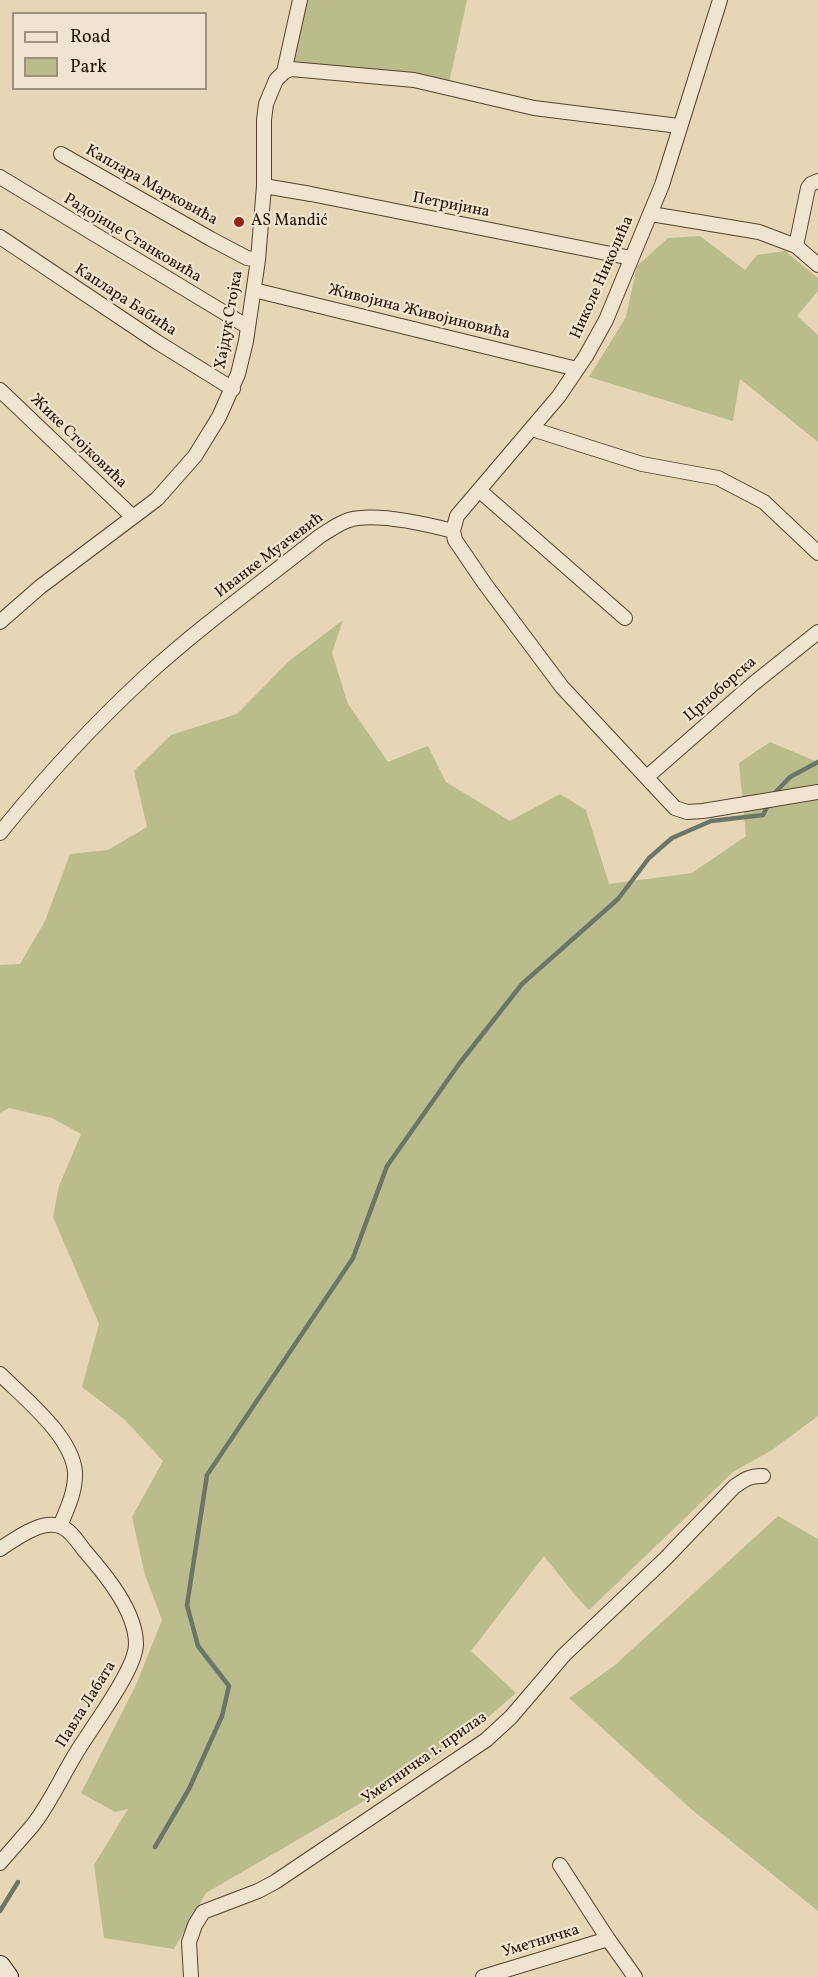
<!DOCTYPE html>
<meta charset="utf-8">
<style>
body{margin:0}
#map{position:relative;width:818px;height:1977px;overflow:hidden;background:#e7d6b6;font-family:Vollkorn,serif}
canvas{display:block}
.legend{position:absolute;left:12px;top:12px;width:195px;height:78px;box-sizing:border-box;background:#efe4d0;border:2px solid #9f907d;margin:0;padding:8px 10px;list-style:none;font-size:18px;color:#261100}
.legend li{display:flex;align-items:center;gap:12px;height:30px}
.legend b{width:30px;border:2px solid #9f907d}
</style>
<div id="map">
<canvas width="818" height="1977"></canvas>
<ul class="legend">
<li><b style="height:8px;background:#efe4d0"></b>Road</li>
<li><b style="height:16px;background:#babc8b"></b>Park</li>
</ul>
</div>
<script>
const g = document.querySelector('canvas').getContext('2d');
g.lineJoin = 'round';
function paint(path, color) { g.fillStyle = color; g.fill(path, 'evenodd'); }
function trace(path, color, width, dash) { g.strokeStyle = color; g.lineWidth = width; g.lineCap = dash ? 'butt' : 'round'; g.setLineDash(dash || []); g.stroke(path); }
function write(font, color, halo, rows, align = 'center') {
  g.font = font + ' Vollkorn,serif'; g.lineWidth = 4.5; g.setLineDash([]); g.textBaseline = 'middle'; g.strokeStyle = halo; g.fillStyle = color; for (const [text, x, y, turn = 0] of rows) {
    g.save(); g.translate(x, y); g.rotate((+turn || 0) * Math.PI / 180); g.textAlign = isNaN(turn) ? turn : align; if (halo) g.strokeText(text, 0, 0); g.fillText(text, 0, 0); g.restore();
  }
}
paint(new Path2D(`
 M 300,0 L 467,0 L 448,88 L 291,69 Z
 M 700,236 L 745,270 L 757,255 L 785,251 L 818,278 L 818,291 L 797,316 L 818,335 L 818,442 L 740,379 L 733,421 L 589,377 L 626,317 L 637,266 L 668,238 Z
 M 343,620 L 332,653 L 348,704 L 388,762 L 428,746 L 446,782 L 510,821 L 560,794 L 586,810 L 609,884 L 692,873 L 746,836 L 739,763 L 770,742 L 818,762 L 818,1416 L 772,1450 L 733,1472 L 589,1610 L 575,1595 L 544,1556 L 471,1651 L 516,1693 L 469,1734 L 433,1761 L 206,1893 L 174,1949 L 104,1938 L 94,1865 L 128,1809 L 115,1812 L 81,1793 L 136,1685 L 162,1620 L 145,1575 L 132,1517 L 163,1461 L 125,1420 L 82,1387 L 99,1324 L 53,1217 L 59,1186 L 81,1134 L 52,1118 L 9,1108 L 0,1113 L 0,965 L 20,964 L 45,921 L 70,854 L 108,850 L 147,827 L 134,771 L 171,735 L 237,714 L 289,661 Z
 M 778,1516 L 818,1539 L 818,1911 L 691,1809 L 569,1698 L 614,1666 Z`), '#babc8b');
trace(new Path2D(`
 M 772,796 L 790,777 L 818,762
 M 155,1847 L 189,1789 L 222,1716 L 229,1686 L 198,1646 L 187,1605 L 207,1475 L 353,1258 L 387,1166 L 459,1064 L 522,984 L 618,899 L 649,858 L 672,838 L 711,821 L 763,815 L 767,807
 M 0,1911 L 18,1882`), '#6a7668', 4.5);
const street = new Path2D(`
 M 720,0 L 662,185 L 606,320 L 586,356 L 559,396 L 457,516 L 453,531 L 455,540 L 485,584 L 562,687 L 675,808 L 687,812 L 703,811 L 818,792
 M 284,72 L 291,69 L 414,80 L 534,108 L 679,126
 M 61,154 L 211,239 L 247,258 L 258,260
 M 0,177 L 248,327
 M 264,186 L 311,194 L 631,258
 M 651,214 L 759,232 L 796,246 L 818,265
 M 0,237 L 157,342 L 233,389
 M 796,246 L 808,188 L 811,184 L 818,181
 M 254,290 L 577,369
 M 0,390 L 133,517
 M 532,429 L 642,464 L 718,478 L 764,502 L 818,553
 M 480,491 L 625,618
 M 0,622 L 40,587 L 157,499 L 195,456 L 219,417 L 238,374 L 246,341 L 258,260 L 264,186 L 264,120 L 266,104 L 276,80 L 284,72 L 300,0
 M 648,776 L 753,684 L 818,632
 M 0,833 C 45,777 93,725 146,676 C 201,626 262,582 320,536 C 330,530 339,523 349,520 C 376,512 426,524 453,531
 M 0,1374 C 24,1398 72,1436 75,1472 C 76,1491 67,1509 60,1526
 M 0,1549 C 15,1539 43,1518 62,1527 C 71,1531 78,1542 84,1550 C 105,1574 136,1611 136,1644 C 136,1670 90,1729 75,1755 C 61,1778 50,1803 33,1825 C 22,1838 11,1850 0,1863
 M 560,1865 L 608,1939 L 635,1977
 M 191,1977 L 189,1942 L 195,1925 L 203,1912 L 258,1891 L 275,1882 L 486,1740 L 511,1717 L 564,1655 L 665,1559 L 734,1487 C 744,1480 750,1475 763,1476
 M 483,1977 L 608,1939`);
const secondary = new Path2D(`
 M 0,1966 L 8,1977`);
trace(street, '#56422e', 16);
trace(secondary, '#261100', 22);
trace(street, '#efe4d0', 14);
trace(secondary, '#efe4d0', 20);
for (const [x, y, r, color] of [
 [239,222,6,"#8f2418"]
]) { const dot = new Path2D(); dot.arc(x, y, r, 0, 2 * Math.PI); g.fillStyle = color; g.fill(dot); trace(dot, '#efe4d0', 2); }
write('16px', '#261100', '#efe4d0', [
 ["Каплара Марковића",151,186,29],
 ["Петријина",451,206,11],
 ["Радојице Станковића",132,239,31],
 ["Николе Николића",603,278,-66],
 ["Каплара Бабића",125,301,33],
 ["Живојина Живојиновића",419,313,14],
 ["Хајдук Стојка",230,320,-80],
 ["Жике Стојковића",78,442,44],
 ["Иванке Муачевић",270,556,-37],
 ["Црноборска",721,690,-41],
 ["Павла Лабата",87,1705,-58],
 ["Уметничка 1. прилаз",425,1759,-35],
 ["Уметничка",541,1942,-17]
]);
write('16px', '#261100', '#efe4d0', [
 ["AS Mandić",251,222]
], 'left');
</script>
